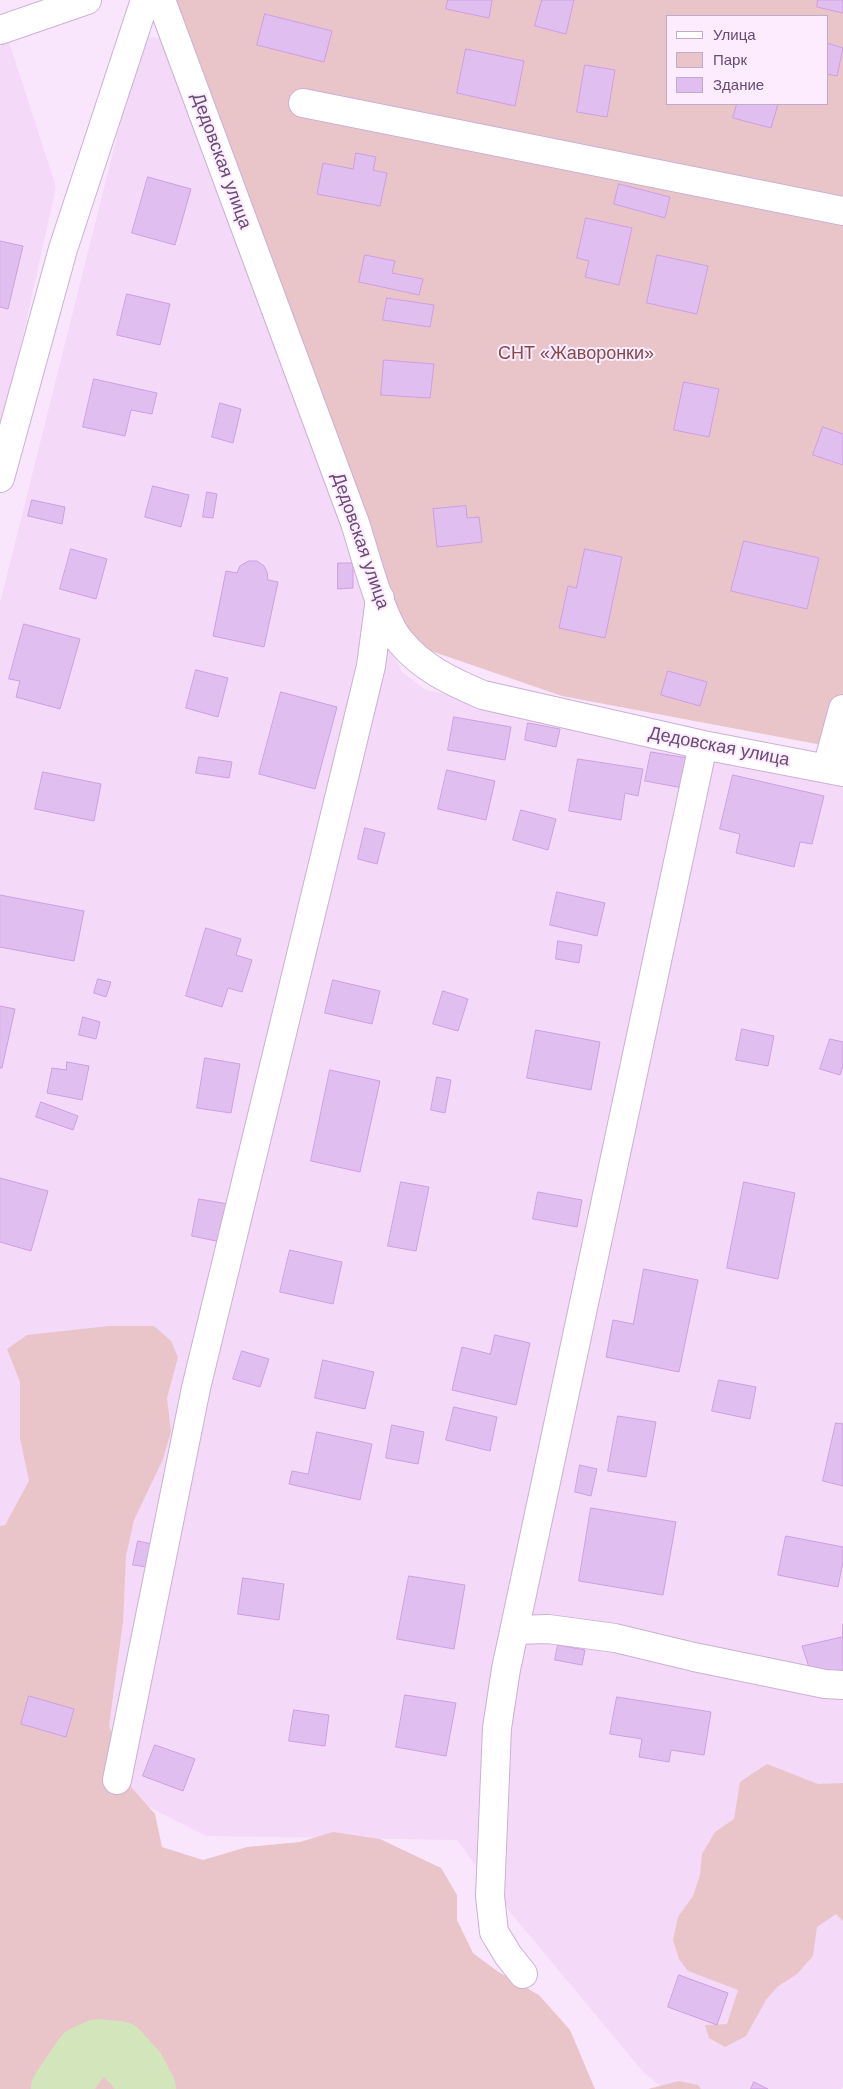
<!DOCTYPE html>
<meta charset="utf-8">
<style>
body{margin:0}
#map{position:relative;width:843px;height:2089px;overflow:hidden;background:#fae6fc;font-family:Arial,sans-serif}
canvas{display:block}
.legend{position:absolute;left:666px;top:15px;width:162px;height:90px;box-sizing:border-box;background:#fdecfe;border:1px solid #c1acc7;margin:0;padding:6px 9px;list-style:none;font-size:15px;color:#664b74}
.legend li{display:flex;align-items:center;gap:10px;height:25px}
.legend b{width:25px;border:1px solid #c1acc7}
</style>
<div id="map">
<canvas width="843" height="2089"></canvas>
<ul class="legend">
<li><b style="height:6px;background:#fff"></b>Улица</li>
<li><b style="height:14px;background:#e9c5c9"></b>Парк</li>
<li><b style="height:14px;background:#e1bef0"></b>Здание</li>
</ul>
</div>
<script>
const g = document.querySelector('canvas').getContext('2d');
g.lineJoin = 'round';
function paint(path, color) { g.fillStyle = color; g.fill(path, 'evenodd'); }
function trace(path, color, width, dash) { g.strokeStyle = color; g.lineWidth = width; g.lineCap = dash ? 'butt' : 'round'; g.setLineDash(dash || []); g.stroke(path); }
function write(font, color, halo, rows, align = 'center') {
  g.font = font + ' Arial,sans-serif'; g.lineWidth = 4; g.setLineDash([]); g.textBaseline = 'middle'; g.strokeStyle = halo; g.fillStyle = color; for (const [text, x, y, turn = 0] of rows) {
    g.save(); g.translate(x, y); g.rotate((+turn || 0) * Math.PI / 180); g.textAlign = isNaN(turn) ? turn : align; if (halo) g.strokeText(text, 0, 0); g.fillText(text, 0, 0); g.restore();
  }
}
paint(new Path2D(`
 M 142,36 L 165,39 L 372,611 L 402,672 L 426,690 L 843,776 L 843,2085 L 841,2089 L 664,2089 L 643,2072 L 511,1913 L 457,1840 L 206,1836 L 0,1731 L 0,603 Z
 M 9,42 L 56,187 L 23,336 L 0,426 L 0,46 Z`), '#f4daf8');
paint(new Path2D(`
 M 161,0 L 843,0 L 843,749 L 562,696 L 399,640 ZM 667,16 L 827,16 L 827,104 L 667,104 Z
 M 109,1326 L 154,1326 L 171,1341 L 178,1357 L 167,1398 L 171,1431 L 163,1459 L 134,1520 L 126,1556 L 123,1622 L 109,1726 L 130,1786 L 155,1814 L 162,1847 L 203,1860 L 247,1847 L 300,1842 L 333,1832 L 380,1839 L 441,1868 L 457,1895 L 457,1920 L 473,1953 L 497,1971 L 539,1995 L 570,2030 L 595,2089 L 0,2089 L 0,1526 L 5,1525 L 29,1481 L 20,1438 L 20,1382 L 7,1349 L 27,1335 Z
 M 767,1764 L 818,1784 L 843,1783 L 843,1921 L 836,1914 L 817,1927 L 813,1956 L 797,1974 L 777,1987 L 766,2000 L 746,2036 L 725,2047 L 709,2038 L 705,2025 L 727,2024 L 738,1990 L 688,1971 L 679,1959 L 673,1940 L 678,1917 L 693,1896 L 700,1875 L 702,1854 L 715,1832 L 734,1819 L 740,1782 Z
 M 679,2081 L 698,2085 L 701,2089 L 648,2089 Z`), '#e9c5c9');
trace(new Path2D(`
 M 60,2089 L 83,2055 L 98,2048 L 119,2050 L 137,2070 L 147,2089`), '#d2e5bb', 58);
const building = new Path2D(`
 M 448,0 L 492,0 L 489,18 L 446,9 Z
 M 542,0 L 574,0 L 566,34 L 535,26 Z
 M 818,0 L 843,0 L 843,13 L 817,7 Z
 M 265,14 L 332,31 L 324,62 L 257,45 Z
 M 827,43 L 843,48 L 837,76 L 827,74 Z
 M 466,49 L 524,61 L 515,106 L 457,93 Z
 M 585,65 L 615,70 L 607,117 L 577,112 Z
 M 737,104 L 778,104 L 771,128 L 733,118 Z
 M 356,153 L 376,157 L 373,170 L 387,173 L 380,206 L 317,194 L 323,163 L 353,169 Z
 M 148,177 L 191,189 L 175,245 L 132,233 Z
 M 619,184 L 670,197 L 665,218 L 614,204 Z
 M 586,218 L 632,228 L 619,285 L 585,277 L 589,261 L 577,258 Z
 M 0,241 L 23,246 L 8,309 L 0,307 Z
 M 365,255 L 395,261 L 392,273 L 423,279 L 419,295 L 359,282 Z
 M 657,255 L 708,266 L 697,314 L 647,303 Z
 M 127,294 L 170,304 L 160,345 L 117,335 Z
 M 387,298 L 434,305 L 430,327 L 383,320 Z
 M 384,360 L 434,364 L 430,398 L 381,395 Z
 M 94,379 L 157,393 L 152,414 L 131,410 L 125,436 L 83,427 Z
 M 684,382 L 719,389 L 709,437 L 674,430 Z
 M 220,403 L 241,409 L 233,443 L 212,437 Z
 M 823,427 L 843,434 L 843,465 L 813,455 Z
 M 153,486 L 189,495 L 181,527 L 145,517 Z
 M 207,492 L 217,494 L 213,518 L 203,517 Z
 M 32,500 L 65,507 L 62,524 L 28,516 Z
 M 466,506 L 467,518 L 479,517 L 482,542 L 437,547 L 433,509 Z
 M 744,541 L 819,558 L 807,609 L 731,591 Z
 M 71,549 L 107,559 L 96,599 L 60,589 Z
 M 585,549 L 622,557 L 605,638 L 559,628 L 568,586 L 576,588 Z
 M 249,561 L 257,561 L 264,566 L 267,572 L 268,580 L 278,582 L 264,647 L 213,636 L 226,571 L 237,573 L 240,566 Z
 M 338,563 L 353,563 L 353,588 L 338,589 Z
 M 24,624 L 80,639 L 60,709 L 16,697 L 20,681 L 9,679 Z
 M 196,670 L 228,678 L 218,717 L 186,708 Z
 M 668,671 L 707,682 L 700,706 L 661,695 Z
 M 281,692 L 337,707 L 315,789 L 259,774 Z
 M 454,717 L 511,727 L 505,760 L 448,750 Z
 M 528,723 L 560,729 L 556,747 L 525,740 Z
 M 651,752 L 688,758 L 683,788 L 645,781 Z
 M 199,757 L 232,762 L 229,778 L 196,773 Z
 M 578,759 L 643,769 L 638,796 L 625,793 L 621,820 L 569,811 Z
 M 447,770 L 495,781 L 486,820 L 438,809 Z
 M 43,772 L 101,784 L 94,821 L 35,809 Z
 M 733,775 L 824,796 L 812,844 L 800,842 L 794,867 L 736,853 L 740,834 L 720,829 Z
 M 521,810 L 556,819 L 548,850 L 513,840 Z
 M 365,828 L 385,833 L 377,864 L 358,859 Z
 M 557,892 L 605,903 L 597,936 L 550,925 Z
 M 0,895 L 84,911 L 74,961 L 0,947 Z
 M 206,928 L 241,939 L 236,955 L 252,960 L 242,992 L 228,988 L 222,1007 L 186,996 Z
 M 558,941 L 582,945 L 579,963 L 556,959 Z
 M 98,979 L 111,982 L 106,997 L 94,993 Z
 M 333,980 L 380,991 L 372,1024 L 325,1013 Z
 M 443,991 L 468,999 L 458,1031 L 433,1024 Z
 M 0,1006 L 15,1009 L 2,1068 L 0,1068 Z
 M 83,1017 L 100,1022 L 96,1039 L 79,1035 Z
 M 742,1029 L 774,1036 L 768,1066 L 736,1060 Z
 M 536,1030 L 600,1042 L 591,1090 L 527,1078 Z
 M 830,1039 L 843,1042 L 843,1066 L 840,1075 L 820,1069 Z
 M 205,1058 L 240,1064 L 231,1113 L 197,1108 Z
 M 67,1062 L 89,1066 L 82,1100 L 47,1093 L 52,1068 L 66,1070 Z
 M 330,1070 L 380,1081 L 360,1172 L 311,1161 Z
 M 437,1077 L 451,1080 L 445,1113 L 431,1110 Z
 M 41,1102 L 78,1116 L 73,1130 L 36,1117 Z
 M 0,1178 L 48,1191 L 31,1251 L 0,1242 Z
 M 401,1182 L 429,1187 L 416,1251 L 388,1246 Z
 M 744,1182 L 795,1193 L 778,1279 L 727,1268 Z
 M 538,1192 L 582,1200 L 577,1227 L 533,1219 Z
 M 199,1199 L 228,1204 L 221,1242 L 192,1236 Z
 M 290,1250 L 342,1262 L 333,1304 L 280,1292 Z
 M 644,1269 L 698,1280 L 679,1372 L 606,1357 L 613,1320 L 633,1324 Z
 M 495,1335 L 530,1343 L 516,1405 L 452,1390 L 462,1347 L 490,1354 Z
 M 242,1351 L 269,1359 L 260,1387 L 233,1379 Z
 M 323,1360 L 374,1372 L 365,1409 L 315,1398 Z
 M 719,1380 L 756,1387 L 750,1419 L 712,1411 Z
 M 454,1407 L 497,1417 L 490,1451 L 446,1440 Z
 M 618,1416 L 656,1422 L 646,1477 L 608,1471 Z
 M 836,1423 L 843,1424 L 843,1486 L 823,1481 Z
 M 392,1425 L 424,1432 L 418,1464 L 386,1458 Z
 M 317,1432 L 372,1444 L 360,1500 L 289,1484 L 292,1471 L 308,1474 Z
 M 580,1465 L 597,1469 L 591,1496 L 575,1492 Z
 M 591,1508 L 676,1522 L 663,1595 L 579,1581 Z
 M 786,1536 L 843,1547 L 843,1562 L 838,1587 L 778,1575 Z
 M 138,1541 L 152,1544 L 147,1567 L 133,1565 Z
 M 409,1576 L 465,1585 L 454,1649 L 397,1639 Z
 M 243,1578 L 284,1584 L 279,1620 L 238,1614 Z
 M 843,1624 L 843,1677 L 811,1673 L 802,1646 L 842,1637 Z
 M 558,1645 L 585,1650 L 582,1665 L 555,1660 Z
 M 405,1695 L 456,1703 L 446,1756 L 396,1747 Z
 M 29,1696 L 74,1709 L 66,1737 L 21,1724 Z
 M 617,1697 L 711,1712 L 704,1755 L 671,1750 L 669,1762 L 639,1757 L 642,1739 L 610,1734 Z
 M 294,1710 L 329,1715 L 325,1746 L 289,1741 Z
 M 155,1745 L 195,1759 L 183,1791 L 143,1776 Z
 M 679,1975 L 728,1993 L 717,2025 L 668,2007 Z
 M 754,2082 L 768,2089 L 751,2089 Z`);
paint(building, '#e1bef0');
trace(building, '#cd9fe2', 1);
const minor = new Path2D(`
 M 161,0 L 355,523 C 365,554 381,618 400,641 C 422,668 452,682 483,695 L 703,745 L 843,772
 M 0,30 L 87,0
 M 303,103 L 843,211
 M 0,478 L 63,249 L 145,0
 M 827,768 L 843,709
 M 515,1630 L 548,1629 L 615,1638 L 694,1657 L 825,1684 L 843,1685
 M 117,1780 L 196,1388 L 371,666 L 380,598
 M 523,1974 L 508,1955 L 494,1932 L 490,1896 L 497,1728 L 506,1669 L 703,745`);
trace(minor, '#cab1d2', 30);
trace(minor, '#fff', 28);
write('18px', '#664b74', '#fdecfe', [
 ["Дедовская улица",221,161,70],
 ["Дедовская улица",360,541,71],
 ["Дедовская улица",719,747,11]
]);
write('18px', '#854949', '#fdecfe', [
 ["СНТ «Жаворонки»",576,354]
]);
</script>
